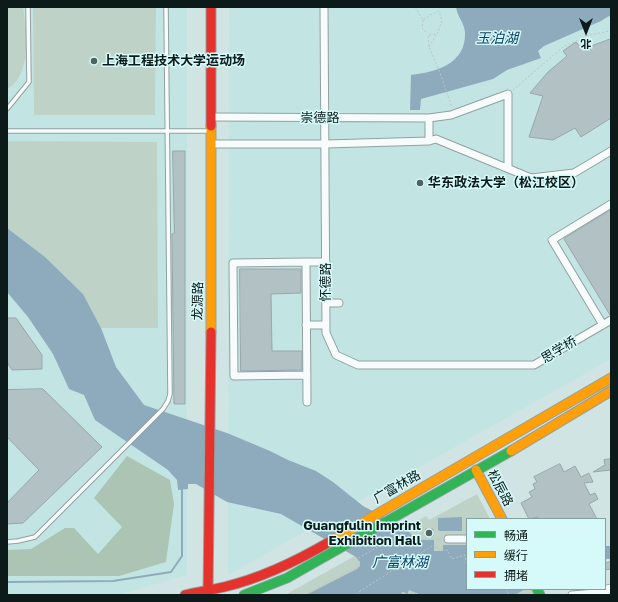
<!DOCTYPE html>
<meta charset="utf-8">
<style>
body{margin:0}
#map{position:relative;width:618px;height:602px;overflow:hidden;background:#d0e4e3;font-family:"Golos Text","Noto Sans SC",sans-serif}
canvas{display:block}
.frame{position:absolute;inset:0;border:8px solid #0c1a1a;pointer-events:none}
.legend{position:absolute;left:466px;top:518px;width:140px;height:72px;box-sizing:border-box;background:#d5faf9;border:1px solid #85a0a0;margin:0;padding:5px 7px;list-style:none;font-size:12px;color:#0c1a1a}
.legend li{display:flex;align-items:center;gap:8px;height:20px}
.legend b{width:20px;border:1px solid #85a0a0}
.north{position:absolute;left:566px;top:12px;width:40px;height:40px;-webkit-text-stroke:3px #d5faf9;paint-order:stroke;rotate:180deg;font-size:11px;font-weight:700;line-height:16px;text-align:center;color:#0c1a1a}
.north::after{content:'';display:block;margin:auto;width:14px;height:18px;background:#0c1a1a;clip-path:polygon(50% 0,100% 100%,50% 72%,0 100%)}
</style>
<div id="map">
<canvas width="618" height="602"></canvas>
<div class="frame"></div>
<ul class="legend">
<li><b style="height:5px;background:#30b455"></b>畅通</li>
<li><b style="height:5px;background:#ff9f0a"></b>缓行</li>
<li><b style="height:5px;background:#e5322d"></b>拥堵</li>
</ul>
<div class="north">北</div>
</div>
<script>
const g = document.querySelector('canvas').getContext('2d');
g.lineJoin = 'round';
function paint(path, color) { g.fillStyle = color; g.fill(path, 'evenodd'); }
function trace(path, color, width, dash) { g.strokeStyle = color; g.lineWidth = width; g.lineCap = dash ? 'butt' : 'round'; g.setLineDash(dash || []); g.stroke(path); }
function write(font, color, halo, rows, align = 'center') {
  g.font = font + ' "Golos Text","Noto Sans SC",sans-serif'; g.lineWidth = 3; g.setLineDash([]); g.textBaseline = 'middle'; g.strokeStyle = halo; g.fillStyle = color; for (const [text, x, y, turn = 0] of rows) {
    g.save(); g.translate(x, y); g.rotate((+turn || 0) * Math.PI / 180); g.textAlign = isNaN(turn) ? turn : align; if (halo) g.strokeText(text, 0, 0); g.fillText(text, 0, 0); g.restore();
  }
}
paint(new Path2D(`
 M 7,7 L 187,7 L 187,575 L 118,595 L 7,595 Z
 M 229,7 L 611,7 L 611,359 L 228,575 Z`), '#c2e5e4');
paint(new Path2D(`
 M 7,7 L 23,7 C 27,31 32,76 7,89 Z
 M 33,7 L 156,7 L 155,115 L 34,115 Z
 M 7,141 L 157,142 L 158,328 L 101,328 L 83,294 L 45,257 L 7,228 Z
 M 477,494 L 490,519 L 467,519 L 467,589 L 532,589 L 535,595 L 285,595 L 426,516 L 429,520 Z`), '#bfd2c7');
paint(new Path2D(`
 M 127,456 L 170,480 L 174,504 L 166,562 L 119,576 L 7,576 L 7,550 L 31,549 L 65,528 L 74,528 L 98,554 L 122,527 L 94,498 Z`), '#abc4b3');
paint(new Path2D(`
 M 456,7 L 611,7 L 611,17 L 609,16 L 601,21 L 544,46 L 538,51 L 541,58 L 507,70 L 493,79 L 421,99 L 420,110 L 410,110 L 411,75 C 436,72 466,64 465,33 C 465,23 457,17 456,7 Z
 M 7,228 L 45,257 L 83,294 L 101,328 L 116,367 L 144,405 L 227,433 L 270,451 L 288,460 L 316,471 L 333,482 L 363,506 L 405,528 L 417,540 L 434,540 L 434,551 L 443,551 L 443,545 L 467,545 L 467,589 L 525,589 L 515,595 L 419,595 L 419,594 L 409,590 L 407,595 L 406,593 L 402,592 L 401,595 L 306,595 L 357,569 L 360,566 L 360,562 L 356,557 L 281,514 L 227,502 L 196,484 L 188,484 L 188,489 L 178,490 L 177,480 L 168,470 L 95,420 L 84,395 L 69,389 L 53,354 L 28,317 L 7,292 Z
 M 462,517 L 462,531 L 440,531 L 438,530 L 438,518 Z
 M 605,546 L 611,546 L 611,559 L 605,559 Z`), '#8eaabd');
trace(new Path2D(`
 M 7,582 L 113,581 L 171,572 L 182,556 L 182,490`), '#8eaabd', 2);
const building = new Path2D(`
 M 611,39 L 611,118 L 581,137 L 575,128 L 553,140 L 529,137 L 543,96 L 530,93 L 548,72 L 567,56 L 563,51 L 576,42 L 582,49 Z
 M 173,151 L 185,151 L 185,404 L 174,404 L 172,234 L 174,233 Z
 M 611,210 L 611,315 L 610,315 L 564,239 Z
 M 240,269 L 301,269 L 301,293 L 271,294 L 272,351 L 302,351 L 302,370 L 241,371 Z
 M 7,318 L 16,318 L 42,355 L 42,369 L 12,370 L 7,362 Z
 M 43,389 L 102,447 L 23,523 L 7,524 L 7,503 L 39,470 L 7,437 L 7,390 Z
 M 611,459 L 611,470 L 593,472 L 605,465 L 604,460 Z
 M 560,464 L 564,472 L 575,466 L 581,477 L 589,473 L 593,482 L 584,483 L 590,495 L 595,493 L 598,499 L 589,504 L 597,519 L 539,519 L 538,517 L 529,519 L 521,503 L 532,497 L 529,492 L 535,489 L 533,484 L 537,482 L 534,477 Z
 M 426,529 L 433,529 L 433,536 L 426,536 Z
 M 611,562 L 611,569 L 605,570 L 605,563 Z`);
paint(building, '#b2c1c3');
trace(building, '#98a7a9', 1);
const lane = new Path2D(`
 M 7,109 L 29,82 L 28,7
 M 7,131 L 212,131
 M 7,542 L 18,541 L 35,537 L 163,409 L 168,401 L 170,394 L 166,7`);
const street = new Path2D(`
 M 324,7 L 326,333 L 336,355 L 358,365 L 534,365 L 611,320
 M 212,117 L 429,118 L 451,115 L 508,94 L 508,167
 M 429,141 L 429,118
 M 212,144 L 326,144 L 429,141 L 436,139 L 531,178 L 574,173 L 611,151
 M 306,262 L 233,263 L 234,376 L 307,375
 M 326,303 L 339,303
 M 306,325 L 326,325
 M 603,325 L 552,240 L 611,204
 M 307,402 L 306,262 L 326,262
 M 448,539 L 467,539
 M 572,595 L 607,592 L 607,589 L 611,588`);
const fast = new Path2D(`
 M 537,589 L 540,595
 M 244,595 L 287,578 L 511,451`);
const slow = new Path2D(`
 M 211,332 L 211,126
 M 511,451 L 611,391
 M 476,470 L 502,519
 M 331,541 L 611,378`);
const jam = new Path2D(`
 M 211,7 L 211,126
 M 185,595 C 198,592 211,590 224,587 C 262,578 297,561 331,541
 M 208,595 L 211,332`);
trace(lane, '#91a1a0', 5.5);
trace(street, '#91a1a0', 9);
trace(fast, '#91a1a0', 11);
trace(slow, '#91a1a0', 11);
trace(jam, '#91a1a0', 11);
trace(new Path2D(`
 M 415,7 L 423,20 L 430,15 L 439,11 L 442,21 L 437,34 L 428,35 L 429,47 L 439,70 L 452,108
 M 423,20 L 422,28 L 428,34
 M 429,47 L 437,34
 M 513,90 L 563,47 L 589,35 L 611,31
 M 506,589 L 509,595
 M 304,595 L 357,568 L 360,564 L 357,559 L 408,530 L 418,539 L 441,539
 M 357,595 L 360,591 L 435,544 L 438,550 L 447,550 L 452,559 L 465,555 L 466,563 L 467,563
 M 409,595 L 411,592 L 417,595`), '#bdc4c3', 1, [2, 2]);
trace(lane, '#f8fbfb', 3.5);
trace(street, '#f8fbfb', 7);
trace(fast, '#30b455', 9);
trace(slow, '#ff9f0a', 9);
trace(jam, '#e5322d', 9);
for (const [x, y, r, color] of [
 [94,61,4,"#516160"],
 [420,183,4,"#516160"],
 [429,533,4,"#516160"]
]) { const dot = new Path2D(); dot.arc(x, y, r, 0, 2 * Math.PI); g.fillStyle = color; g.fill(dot); trace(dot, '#d5faf9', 1.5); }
write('bold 13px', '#0c1a1a', '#d5faf9', [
 ["上海工程技术大学运动场",102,61],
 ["华东政法大学（松江校区）",428,183],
 ["Guangfulin Imprint",421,526,"right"],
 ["Exhibition Hall",421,541,"right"]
], 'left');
write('13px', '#0c1a1a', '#d5faf9', [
 ["崇德路",320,118],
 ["怀德路",326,282,-90],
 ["龙源路",198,301,-89],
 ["思学桥",559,350,-31],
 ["广富林路",397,487,-30],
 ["松辰路",500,488,62]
]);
write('italic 14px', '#0c4167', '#d5faf9', [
 ["玉泊湖",497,39],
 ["广富林湖",400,563]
]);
</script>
